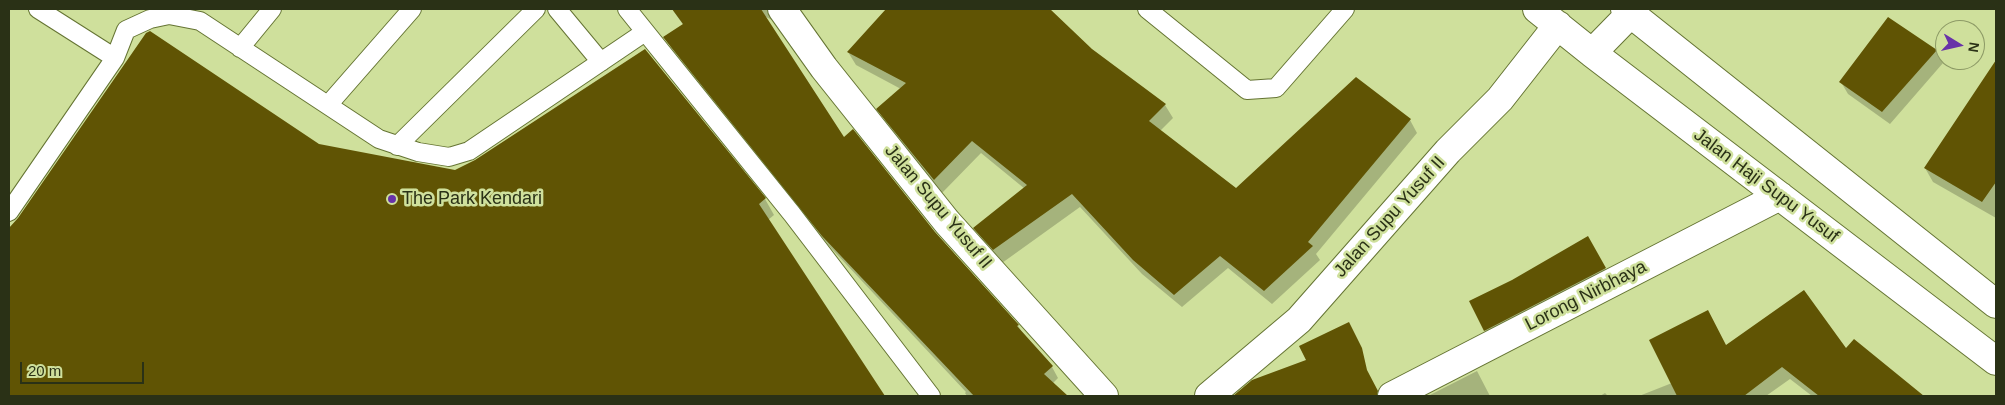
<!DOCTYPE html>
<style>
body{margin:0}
#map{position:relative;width:2005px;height:405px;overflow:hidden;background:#cfe09c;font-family:Arial,sans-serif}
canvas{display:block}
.frame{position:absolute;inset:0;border:10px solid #2a3116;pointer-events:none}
.north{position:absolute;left:1935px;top:20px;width:50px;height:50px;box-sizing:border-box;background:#cfe09c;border:1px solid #8d9a66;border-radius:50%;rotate:99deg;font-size:14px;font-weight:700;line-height:20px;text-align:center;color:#2a3116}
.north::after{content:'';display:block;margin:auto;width:18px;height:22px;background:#6832a8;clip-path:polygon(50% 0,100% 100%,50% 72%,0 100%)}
.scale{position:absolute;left:20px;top:362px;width:124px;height:22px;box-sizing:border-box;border:2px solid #2a3116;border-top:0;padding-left:6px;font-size:15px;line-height:18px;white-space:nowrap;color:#2a3116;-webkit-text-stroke:4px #cfe09c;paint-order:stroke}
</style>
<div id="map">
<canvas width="2005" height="405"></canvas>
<div class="frame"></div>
<div class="north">N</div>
<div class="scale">20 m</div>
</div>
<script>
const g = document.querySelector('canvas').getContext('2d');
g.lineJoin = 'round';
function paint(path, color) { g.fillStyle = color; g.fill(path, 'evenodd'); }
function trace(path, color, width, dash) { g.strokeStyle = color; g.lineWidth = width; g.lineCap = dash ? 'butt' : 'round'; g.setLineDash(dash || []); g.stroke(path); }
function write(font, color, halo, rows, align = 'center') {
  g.font = font + ' Arial,sans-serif'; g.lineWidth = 5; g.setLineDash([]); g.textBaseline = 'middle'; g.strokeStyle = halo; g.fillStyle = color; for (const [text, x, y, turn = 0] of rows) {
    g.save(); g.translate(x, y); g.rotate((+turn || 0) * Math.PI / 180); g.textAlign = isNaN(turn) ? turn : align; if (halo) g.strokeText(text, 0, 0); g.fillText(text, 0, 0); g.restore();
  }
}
paint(new Path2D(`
 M 672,9 L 778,9 L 772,20 L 764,16 L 843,139 L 934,233 L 1018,326 L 1023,334 L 1052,367 L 1058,378 L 1053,383 L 1067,396 L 967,396 L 965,393 L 966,392 L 830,247 L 672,49 L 665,38 L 684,26 Z
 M 888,9 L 1048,9 L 1092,50 L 1165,105 L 1173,118 L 1160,131 L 1237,189 L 1410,120 L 1417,133 L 1316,254 L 1320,260 L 1272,304 L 1228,268 L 1182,307 L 1142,274 L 1080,207 L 1002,263 L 982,241 L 975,228 L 1025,189 L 981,153 L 942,193 L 886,122 L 878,109 L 901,89 L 856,65 L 848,52 Z
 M 1936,51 L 1943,63 L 1890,124 L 1848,94 L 1841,82 Z
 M 1979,88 L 1996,98 L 1996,218 L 1933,182 L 1925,168 Z
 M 318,145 L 455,172 L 765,199 L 774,215 L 768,220 L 884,396 L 9,396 L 9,230 L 14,223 Z
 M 1587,237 L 1611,279 L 1491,341 L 1485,330 L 1513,281 Z
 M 1726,346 L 1845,350 L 1901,379 L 1921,396 L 1812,396 L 1790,379 L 1766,396 L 1639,396 L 1672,383 Z
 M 1477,371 L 1490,396 L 1428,396 Z
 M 1314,373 L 1326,396 L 1235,396 L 1252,382 Z
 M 1605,393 L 1608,396 L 1600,396 Z`), '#0003');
paint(new Path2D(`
 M 672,9 L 761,9 L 844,137 L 853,129 L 935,232 L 1019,325 L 1017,326 L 1053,366 L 1044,374 L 1068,396 L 974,396 L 822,236 L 663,37 L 683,24 Z
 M 886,9 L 1050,9 L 1092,49 L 1166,104 L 1149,121 L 1236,188 L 1356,77 L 1411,119 L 1308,242 L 1313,246 L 1264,291 L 1220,256 L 1174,295 L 1133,260 L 1072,194 L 993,250 L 973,228 L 1027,185 L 972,141 L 934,180 L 876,109 L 906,83 L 847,52 Z
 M 1888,17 L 1937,50 L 1882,112 L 1839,82 Z
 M 150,31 L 319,144 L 455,170 L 475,160 L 645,49 L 766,198 L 759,204 L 885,396 L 9,396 L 9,228 L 18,218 L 146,33 Z
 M 1996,60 L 1996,182 L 1982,202 L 1924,168 Z
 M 1588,236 L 1606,268 L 1484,331 L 1469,301 L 1512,280 Z
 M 1804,290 L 1846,348 L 1854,339 L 1924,396 L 1819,396 L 1782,367 L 1744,396 L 1677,396 L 1649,340 L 1708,310 L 1726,345 Z
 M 1349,322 L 1362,348 L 1367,370 L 1378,391 L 1377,396 L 1233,396 L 1252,380 L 1306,360 L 1299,346 Z`), '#605404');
const service = new Path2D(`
 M 557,9 L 601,62
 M 627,9 L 792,214 L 931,396
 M 1147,9 L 1247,90 L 1276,88 L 1345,9
 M 240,48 L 272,9
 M 115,58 L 126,30 L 150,19 L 169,15 L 200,21 L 379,139 L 418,152 L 449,157 L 469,151 L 645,32
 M 328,105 L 412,9
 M 397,146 L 536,9
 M 9,212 L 115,58 L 38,9`);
const minor = new Path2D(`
 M 782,9 L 824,68 L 947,222 L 1104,396
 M 1537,9 L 1592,53 L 1996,361
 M 1625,9 L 1996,304
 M 1592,53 L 1635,9
 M 1209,396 L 1299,320 L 1448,151 L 1500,99 L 1558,25
 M 1392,396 L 1780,196`);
trace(service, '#657433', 20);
trace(minor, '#657433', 30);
trace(service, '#fff', 18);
trace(minor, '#fff', 28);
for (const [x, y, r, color] of [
 [392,199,5,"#6832a8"]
]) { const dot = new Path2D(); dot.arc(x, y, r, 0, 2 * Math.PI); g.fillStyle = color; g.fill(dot); trace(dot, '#cfe09c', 2); }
write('18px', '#2a3116', '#cfe09c', [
 ["Jalan Haji Supu Yusuf",1766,186,37],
 ["Jalan Supu Yusuf II",938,207,50],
 ["Jalan Supu Yusuf II",1390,217,-48],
 ["Lorong Nirbhaya",1586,296,-27]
]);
write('18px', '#2a3116', '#cfe09c', [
 ["The Park Kendari",402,199]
], 'left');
</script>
